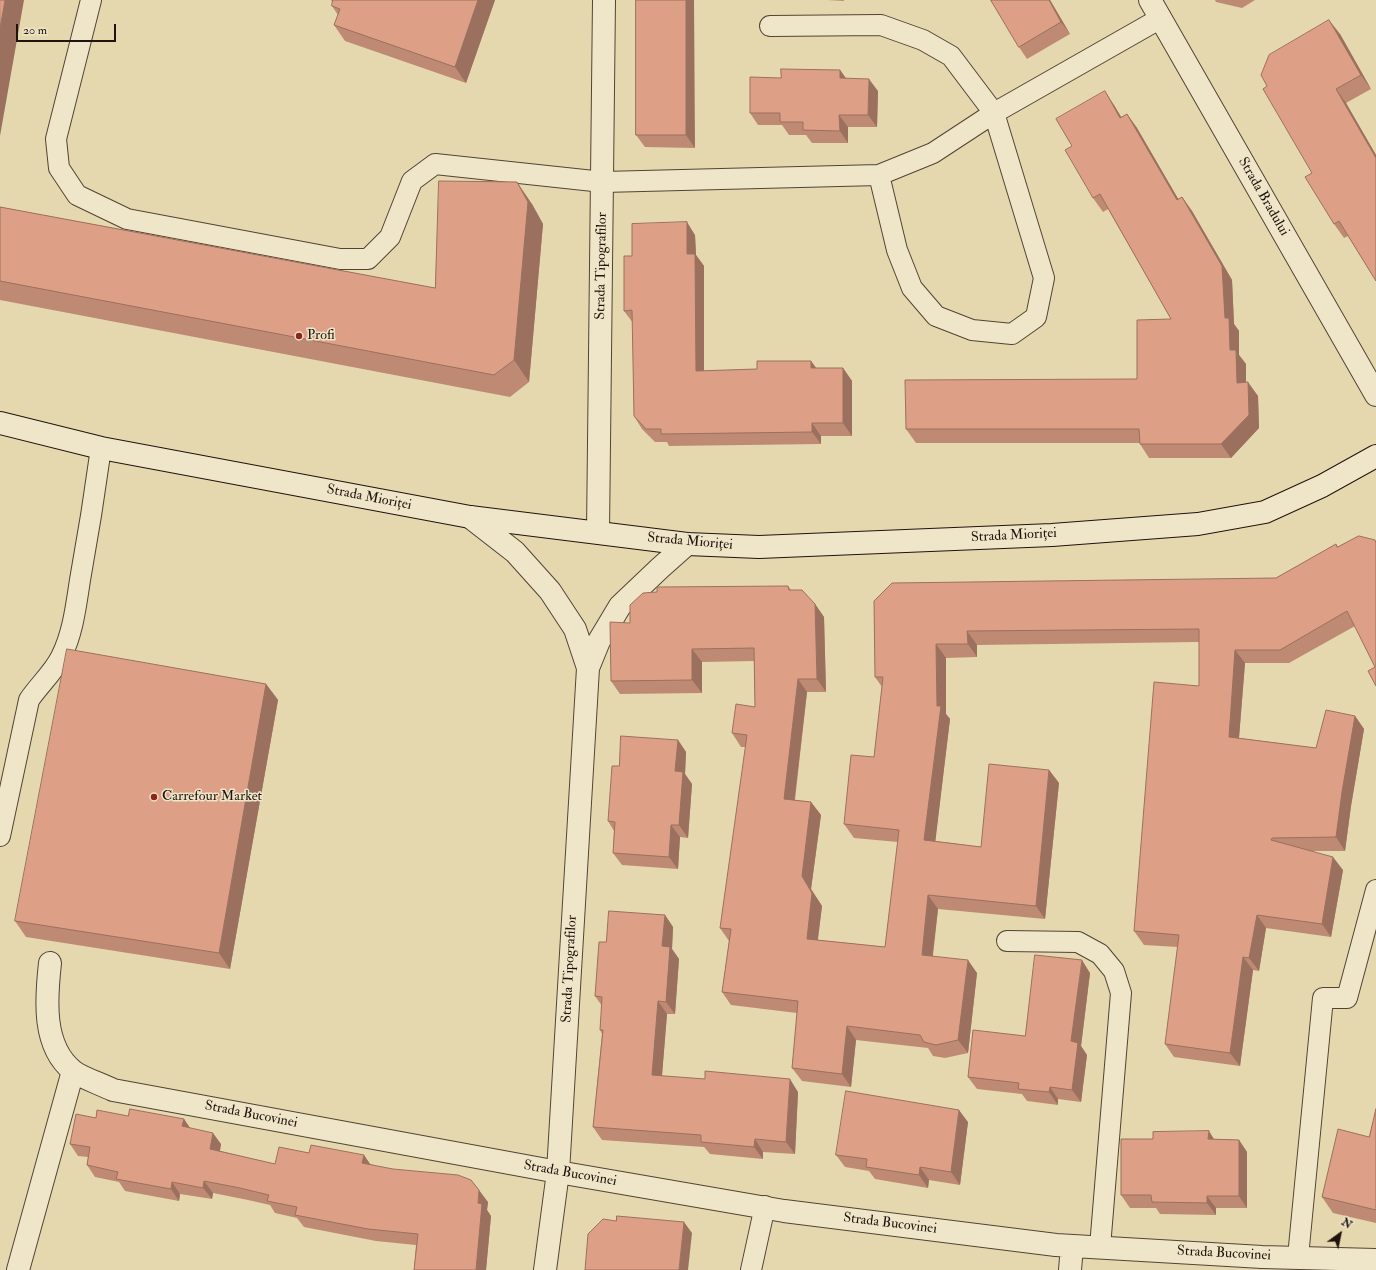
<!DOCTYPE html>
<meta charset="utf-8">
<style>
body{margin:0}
#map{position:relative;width:1376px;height:1270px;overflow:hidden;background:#e6d8ae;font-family:"IM FELL Double Pica",serif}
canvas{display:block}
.north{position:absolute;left:1320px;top:1214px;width:40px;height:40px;-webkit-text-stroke:3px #efe6ca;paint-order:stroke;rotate:33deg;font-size:11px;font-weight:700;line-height:16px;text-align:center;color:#20130c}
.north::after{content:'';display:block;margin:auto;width:14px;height:18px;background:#20130c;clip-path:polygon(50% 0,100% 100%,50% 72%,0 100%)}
.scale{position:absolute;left:16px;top:24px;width:100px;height:18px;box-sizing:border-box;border:2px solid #20130c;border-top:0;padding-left:5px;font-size:12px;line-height:14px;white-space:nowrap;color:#20130c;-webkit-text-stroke:3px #efe6ca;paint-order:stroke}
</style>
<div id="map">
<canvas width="1376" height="1270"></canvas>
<div class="north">N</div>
<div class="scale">20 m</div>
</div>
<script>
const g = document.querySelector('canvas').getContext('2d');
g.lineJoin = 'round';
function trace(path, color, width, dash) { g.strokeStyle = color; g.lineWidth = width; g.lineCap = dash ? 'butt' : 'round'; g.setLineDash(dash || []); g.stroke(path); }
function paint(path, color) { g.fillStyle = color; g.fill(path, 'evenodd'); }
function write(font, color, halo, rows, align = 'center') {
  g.font = font + ' "IM FELL Double Pica",serif'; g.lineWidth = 3; g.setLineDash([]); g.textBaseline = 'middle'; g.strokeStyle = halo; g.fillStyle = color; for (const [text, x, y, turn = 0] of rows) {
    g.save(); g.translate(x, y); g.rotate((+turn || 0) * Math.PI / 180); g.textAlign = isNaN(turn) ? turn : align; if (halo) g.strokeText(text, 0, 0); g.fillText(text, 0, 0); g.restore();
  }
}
const lane = new Path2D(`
 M 91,0 L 56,139 L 59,168 L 77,195 L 127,219 L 340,259 L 368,259 L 390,237 L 412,181 L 435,164 L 603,182 L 879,175 L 933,153 L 994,113 L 1161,18
 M 770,26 L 881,25 L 923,40 L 951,56 L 994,113 L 1044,278 L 1036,317 L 1012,334 L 972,330 L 936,316 L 912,288 L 897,250 L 879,175
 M 0,836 L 29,700 C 39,685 53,673 61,657 C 73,633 76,606 80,580 C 88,536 95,492 101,448
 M 1007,941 L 1078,942 L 1100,954 L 1114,971 L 1121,993 L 1100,1247
 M 1298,1257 L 1323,998 L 1347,998 L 1376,890
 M 751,1270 L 765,1206`);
const street = new Path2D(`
 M 1150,0 L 1376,395
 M 470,517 L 515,552 L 550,591 L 575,629 L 588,668
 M 598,532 L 604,0
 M 50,963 C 46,999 42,1046 73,1071 C 82,1078 101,1084 113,1090 L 558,1172 L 784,1211 L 1056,1245 L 1262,1257 L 1376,1260
 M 18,1270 L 73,1071
 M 545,1270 L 558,1172 L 588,668 L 599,641 L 620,606 L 660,568 L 687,544
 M 1070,1270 L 1072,1246`);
const secondary = new Path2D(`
 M 0,423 L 101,448 L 470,517 L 687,544 L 759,547 L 1052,535 L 1198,524 L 1265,512 L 1322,486 L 1376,456`);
trace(lane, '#524434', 22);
trace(street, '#524434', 24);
trace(secondary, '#20130c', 24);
trace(lane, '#efe6ca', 20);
trace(street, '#efe6ca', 22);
trace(secondary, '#efe6ca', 22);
paint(new Path2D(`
 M 331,0 L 495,0 L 466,83 L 345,41 L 334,25 L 338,15 L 332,6 L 333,3 Z
 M 636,0 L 695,148 L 645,147 L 636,135 Z
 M 827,0 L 844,0 L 844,1 Z
 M 991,0 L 1050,0 L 1070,34 L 1027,59 L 1019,47 Z
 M 1215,0 L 1255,0 L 1242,8 L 1216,2 Z
 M 1340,34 L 1371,89 L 1346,103 L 1376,155 L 1376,281 L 1348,236 L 1344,238 L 1334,224 L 1312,173 L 1267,86 Z
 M 840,70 L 846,78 L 878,91 L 877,127 L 848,127 L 848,143 L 812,143 L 806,135 L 789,135 L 782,125 L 758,125 L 750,113 L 781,78 Z
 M 1114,105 L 1121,117 L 1127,114 L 1137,128 L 1178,199 L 1182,197 L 1192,211 L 1232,280 L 1234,324 L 1239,331 L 1239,355 L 1246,364 L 1246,382 L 1258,396 L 1259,428 L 1231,458 L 1149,458 L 1140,444 L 1140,443 L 916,443 L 906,429 L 1137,379 L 1171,319 L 1108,209 L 1103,212 L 1093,198 L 1072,146 Z
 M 532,204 L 543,224 L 529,382 L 510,397 L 0,300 L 0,207 L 435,288 Z
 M 695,235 L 696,255 L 704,266 L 704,371 L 757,369 L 811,361 L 816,368 L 843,368 L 852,381 L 852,436 L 821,436 L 821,444 L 669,446 L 667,442 L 655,442 L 642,429 L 634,416 L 633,323 L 624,311 L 632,256 Z
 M 1336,544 L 1338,547 L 1375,667 L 1355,626 L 1289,663 L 1245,663 L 1239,738 L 1316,748 L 1355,716 L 1364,729 L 1351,806 L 1345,851 L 1311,851 L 1343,870 L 1331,937 L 1266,928 L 1259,971 L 1253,970 L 1240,1066 L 1174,1057 L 1165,1044 L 1178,947 L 1144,945 L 1134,931 L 1199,686 L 1199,642 L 977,645 L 977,657 L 946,658 L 946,714 L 950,719 L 935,841 L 981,847 L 1049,770 L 1059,783 L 1045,919 L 938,909 L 933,956 L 977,973 L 968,1053 L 945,1058 L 933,1056 L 928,1048 L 856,1040 L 851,1087 L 802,1081 L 792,1068 L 797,1013 L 731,1005 L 722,992 L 729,941 L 720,928 L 746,747 L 741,747 L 732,733 L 755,707 L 754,661 L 702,662 L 702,693 L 620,694 L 611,681 L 630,623 L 788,586 L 791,590 L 815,604 L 824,617 L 826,692 L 807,692 L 795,800 L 811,802 L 821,815 L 811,889 L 822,906 L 818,940 L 885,947 L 898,842 L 854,838 L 844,824 L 874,757 L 882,687 L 875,677 L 874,601 L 1276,578 Z
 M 266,684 L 278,700 L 230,969 L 26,937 L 15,921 Z
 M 678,740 L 686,752 L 685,774 L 692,784 L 688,838 L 680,837 L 678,869 L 622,865 L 613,853 L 614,831 L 608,821 L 619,766 Z
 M 665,915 L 673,927 L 672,949 L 679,959 L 675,1014 L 667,1014 L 662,1076 L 798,1092 L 795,1154 L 763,1152 L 763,1159 L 710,1154 L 704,1147 L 602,1140 L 593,1127 L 602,1034 L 600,1030 L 602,1006 L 595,996 L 606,942 Z
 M 1090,973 L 1081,1046 L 1087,1055 L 1081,1102 L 1058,1099 L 1058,1105 L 1027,1101 L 1022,1094 L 977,1089 L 968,1077 L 1025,1036 Z
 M 1376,1109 L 1376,1223 L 1333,1213 L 1322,1197 L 1369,1137 Z
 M 96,1118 L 184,1119 L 190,1128 L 221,1144 L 220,1151 L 275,1164 L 309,1153 L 364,1155 L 370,1164 L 488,1202 L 487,1210 L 491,1216 L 486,1270 L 414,1270 L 416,1245 L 376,1241 L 304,1227 L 297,1218 L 275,1213 L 270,1205 L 248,1200 L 213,1193 L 212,1199 L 180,1194 L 179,1201 L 125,1191 L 119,1182 L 95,1177 L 87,1165 L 88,1157 L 78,1156 L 70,1144 Z
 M 968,1122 L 960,1185 L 929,1180 L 928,1188 L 875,1179 L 869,1171 L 845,1167 L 836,1155 Z
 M 1214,1139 L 1239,1140 L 1247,1152 L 1247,1208 L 1216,1208 L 1216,1215 L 1160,1214 L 1156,1208 L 1130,1208 L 1121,1195 Z`), '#be8a73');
paint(new Path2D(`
 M 5,0 L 24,0 L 0,136 L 0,29 Z
 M 478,0 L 495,0 L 466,83 L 455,67 Z
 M 686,0 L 694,0 L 695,148 L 686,135 Z
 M 1049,0 L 1050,0 L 1070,34 L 1061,22 Z
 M 1329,20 L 1340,34 L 1371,89 L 1361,75 Z
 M 840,70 L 849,83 L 840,78 Z
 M 869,79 L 878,91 L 877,127 L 868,115 Z
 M 1336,89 L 1346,103 L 1376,155 L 1376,158 Z
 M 1105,91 L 1114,105 L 1130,132 L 1120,118 Z
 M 1127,114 L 1137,128 L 1187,214 L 1177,200 Z
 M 839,115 L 848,127 L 848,143 L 840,131 Z
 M 517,182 L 532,204 L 543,224 L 529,382 L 514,360 Z
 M 1182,197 L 1192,211 L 1232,280 L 1234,324 L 1239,331 L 1239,355 L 1246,364 L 1246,397 L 1237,383 L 1230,350 L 1225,318 Z
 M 687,222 L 695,235 L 696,255 L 704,266 L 704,383 L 696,371 L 687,254 Z
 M 811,361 L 820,373 L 811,368 Z
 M 843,368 L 852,381 L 852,436 L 843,423 Z
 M 1248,382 L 1258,396 L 1259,428 L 1231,458 L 1221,444 Z
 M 812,423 L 821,436 L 821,444 L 812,432 Z
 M 815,604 L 824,617 L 826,692 L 817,679 Z
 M 967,631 L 977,645 L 977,657 L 968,644 Z
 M 936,644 L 946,658 L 946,714 L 950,719 L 934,853 L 924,840 L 937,706 Z
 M 692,649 L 702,662 L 702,693 L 692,680 Z
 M 1235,650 L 1245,663 L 1238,750 L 1229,737 Z
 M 798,679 L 807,692 L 793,812 L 784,799 Z
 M 266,684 L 278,700 L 230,969 L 219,953 Z
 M 1355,716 L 1364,729 L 1351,806 L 1345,851 L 1336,837 L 1342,792 Z
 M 678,740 L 686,752 L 685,774 L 692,784 L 688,838 L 679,825 L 675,771 Z
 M 1049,770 L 1059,783 L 1045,919 L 1036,906 Z
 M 811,802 L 821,815 L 811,889 L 822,906 L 816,952 L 807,939 L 802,876 Z
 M 671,825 L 680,837 L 678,869 L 669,857 Z
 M 1333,857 L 1343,870 L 1331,937 L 1322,924 Z
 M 928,895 L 938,909 L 931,968 L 922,955 Z
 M 665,915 L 673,927 L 672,949 L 679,959 L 675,1014 L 666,1002 L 662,946 Z
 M 1257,915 L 1266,928 L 1259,971 L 1249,958 Z
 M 1243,957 L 1253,970 L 1240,1066 L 1230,1053 Z
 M 968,960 L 977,973 L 968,1053 L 958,1040 Z
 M 1082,960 L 1090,973 L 1081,1046 L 1087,1055 L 1081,1102 L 1072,1090 L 1071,1041 Z
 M 658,1001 L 667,1014 L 661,1087 L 652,1075 Z
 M 847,1026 L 856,1040 L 851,1087 L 842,1074 Z
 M 790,1079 L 798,1092 L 795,1154 L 786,1142 Z
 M 1050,1087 L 1058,1099 L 1058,1105 L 1049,1092 Z
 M 959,1110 L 968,1122 L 960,1185 L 951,1172 Z
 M 184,1119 L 192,1131 L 182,1126 Z
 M 1209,1131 L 1217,1144 L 1208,1139 Z
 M 213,1133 L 221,1144 L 218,1161 L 210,1149 Z
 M 755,1139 L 763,1152 L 763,1159 L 754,1147 Z
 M 1239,1140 L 1247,1152 L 1247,1208 L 1239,1196 Z
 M 364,1155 L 372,1167 L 362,1163 Z
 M 920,1167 L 929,1180 L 928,1188 L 919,1175 Z
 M 204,1181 L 213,1193 L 212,1199 L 203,1188 Z
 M 172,1182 L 180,1194 L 179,1201 L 171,1189 Z
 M 479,1190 L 488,1202 L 487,1210 L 491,1216 L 486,1270 L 476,1270 Z
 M 1207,1196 L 1216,1208 L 1216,1215 L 1207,1203 Z
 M 684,1222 L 692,1233 L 688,1270 L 679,1270 Z`), '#9b705e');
const building = new Path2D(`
 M 0,0 L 5,0 L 0,29 Z
 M 333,0 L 478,0 L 455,67 L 334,25 L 340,9 L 332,6 Z
 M 636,0 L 686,0 L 686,135 L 636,135 Z
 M 991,0 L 1049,0 L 1061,22 L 1019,47 Z
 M 1329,20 L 1361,75 L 1336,89 L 1376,158 L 1376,281 L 1339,221 L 1334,224 L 1305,177 L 1312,173 L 1263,89 L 1267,86 L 1261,75 L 1269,55 Z
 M 781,69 L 840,70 L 840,78 L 869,79 L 868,115 L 839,115 L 840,131 L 803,130 L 803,122 L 780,122 L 780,113 L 750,113 L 750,77 L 781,78 Z
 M 1105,91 L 1120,118 L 1127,114 L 1177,200 L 1182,197 L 1222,266 L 1225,318 L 1229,318 L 1230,350 L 1236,350 L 1237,383 L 1248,382 L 1249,415 L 1221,444 L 1140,444 L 1139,429 L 906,429 L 905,380 L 1137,379 L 1137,320 L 1171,319 L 1100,194 L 1093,198 L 1065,150 L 1072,146 L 1056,119 Z
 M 439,181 L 517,182 L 528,202 L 514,360 L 494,375 L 0,281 L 0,207 L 435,288 Z
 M 687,222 L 687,254 L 695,254 L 696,371 L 757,369 L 757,361 L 811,361 L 811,368 L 843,368 L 843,423 L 812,423 L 812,432 L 661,434 L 661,429 L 646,429 L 634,416 L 632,310 L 624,311 L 624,256 L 632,256 L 632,224 Z
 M 1359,536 L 1375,540 L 1376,543 L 1376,686 L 1368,671 L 1375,667 L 1347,611 L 1280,650 L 1235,650 L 1229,737 L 1316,748 L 1326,710 L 1355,716 L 1342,792 L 1336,837 L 1272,838 L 1271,840 L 1333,857 L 1322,924 L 1257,915 L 1249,958 L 1243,957 L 1230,1053 L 1165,1044 L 1179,935 L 1134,931 L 1154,682 L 1199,686 L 1199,629 L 967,631 L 968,644 L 936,644 L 937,706 L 941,706 L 924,840 L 981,847 L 989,764 L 1049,770 L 1036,906 L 928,895 L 922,955 L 968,960 L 958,1040 L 936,1045 L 924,1042 L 920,1035 L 847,1026 L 842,1074 L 792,1068 L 798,1001 L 722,992 L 731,929 L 720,928 L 747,735 L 732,733 L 736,704 L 755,707 L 754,648 L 692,649 L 692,680 L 611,681 L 610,622 L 630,623 L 630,605 L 643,593 L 657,592 L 657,587 L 788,586 L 789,590 L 802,590 L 815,604 L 817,679 L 798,679 L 784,799 L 811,802 L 802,876 L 812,893 L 807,939 L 885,947 L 899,830 L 844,824 L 851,755 L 874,757 L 883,677 L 875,677 L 874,601 L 892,583 L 1276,578 L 1336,544 L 1337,547 Z
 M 67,649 L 266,684 L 219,953 L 15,921 Z
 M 621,736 L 678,740 L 675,771 L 683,772 L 679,825 L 671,825 L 669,857 L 613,853 L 615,822 L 608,821 L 612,766 L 619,766 Z
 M 609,911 L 665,915 L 662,946 L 670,947 L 666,1002 L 658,1001 L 652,1075 L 705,1079 L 705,1071 L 790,1079 L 786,1142 L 755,1139 L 754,1147 L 701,1142 L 701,1135 L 593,1127 L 603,1030 L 600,1030 L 602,997 L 595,996 L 599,942 L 606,942 Z
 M 1035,955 L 1082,960 L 1071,1041 L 1078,1043 L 1072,1090 L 1050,1087 L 1049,1092 L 1018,1089 L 1019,1083 L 968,1077 L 973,1030 L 1025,1036 Z
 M 846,1091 L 959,1110 L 951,1172 L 920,1167 L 919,1175 L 866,1167 L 867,1159 L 836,1155 Z
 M 130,1109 L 184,1119 L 182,1126 L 213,1133 L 210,1149 L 275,1164 L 279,1147 L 309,1153 L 311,1145 L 364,1155 L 362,1163 L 393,1169 L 458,1175 L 471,1180 L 479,1190 L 478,1203 L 482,1204 L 476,1270 L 414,1270 L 418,1234 L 368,1229 L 295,1215 L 297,1207 L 267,1201 L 269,1195 L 240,1188 L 204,1181 L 203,1188 L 172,1182 L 171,1189 L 116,1179 L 118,1172 L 87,1165 L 90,1147 L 70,1144 L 76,1114 L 96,1118 L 97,1110 L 128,1116 Z
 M 1376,1109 L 1376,1210 L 1322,1197 L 1338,1129 L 1369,1137 Z
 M 1209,1131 L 1208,1139 L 1239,1140 L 1239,1196 L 1207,1196 L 1207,1203 L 1152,1202 L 1151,1195 L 1121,1195 L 1121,1139 L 1153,1139 L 1153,1132 Z
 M 617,1216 L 684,1222 L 679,1270 L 585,1270 L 588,1234 L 603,1219 L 616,1221 Z`);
paint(building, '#dda086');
trace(building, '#9b705e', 1);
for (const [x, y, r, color] of [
 [299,336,4,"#8f2418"],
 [154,797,4,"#8f2418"]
]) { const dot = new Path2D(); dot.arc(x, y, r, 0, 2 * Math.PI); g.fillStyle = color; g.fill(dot); trace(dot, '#efe6ca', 1.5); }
write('14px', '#20130c', '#efe6ca', [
 ["Strada Bradului",1263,197,60],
 ["Strada Tipografilor",602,266,-89],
 ["Strada Mioriței",369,498,11],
 ["Strada Mioriței",1014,536,-3],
 ["Strada Mioriței",690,542,5],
 ["Strada Tipografilor",570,969,-87],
 ["Strada Bucovinei",251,1115,11],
 ["Strada Bucovinei",570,1174,10],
 ["Strada Bucovinei",890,1224,7],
 ["Strada Bucovinei",1224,1254,3]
]);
write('14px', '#20130c', '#efe6ca', [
 ["Profi",307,336],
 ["Carrefour Market",162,797]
], 'left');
</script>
